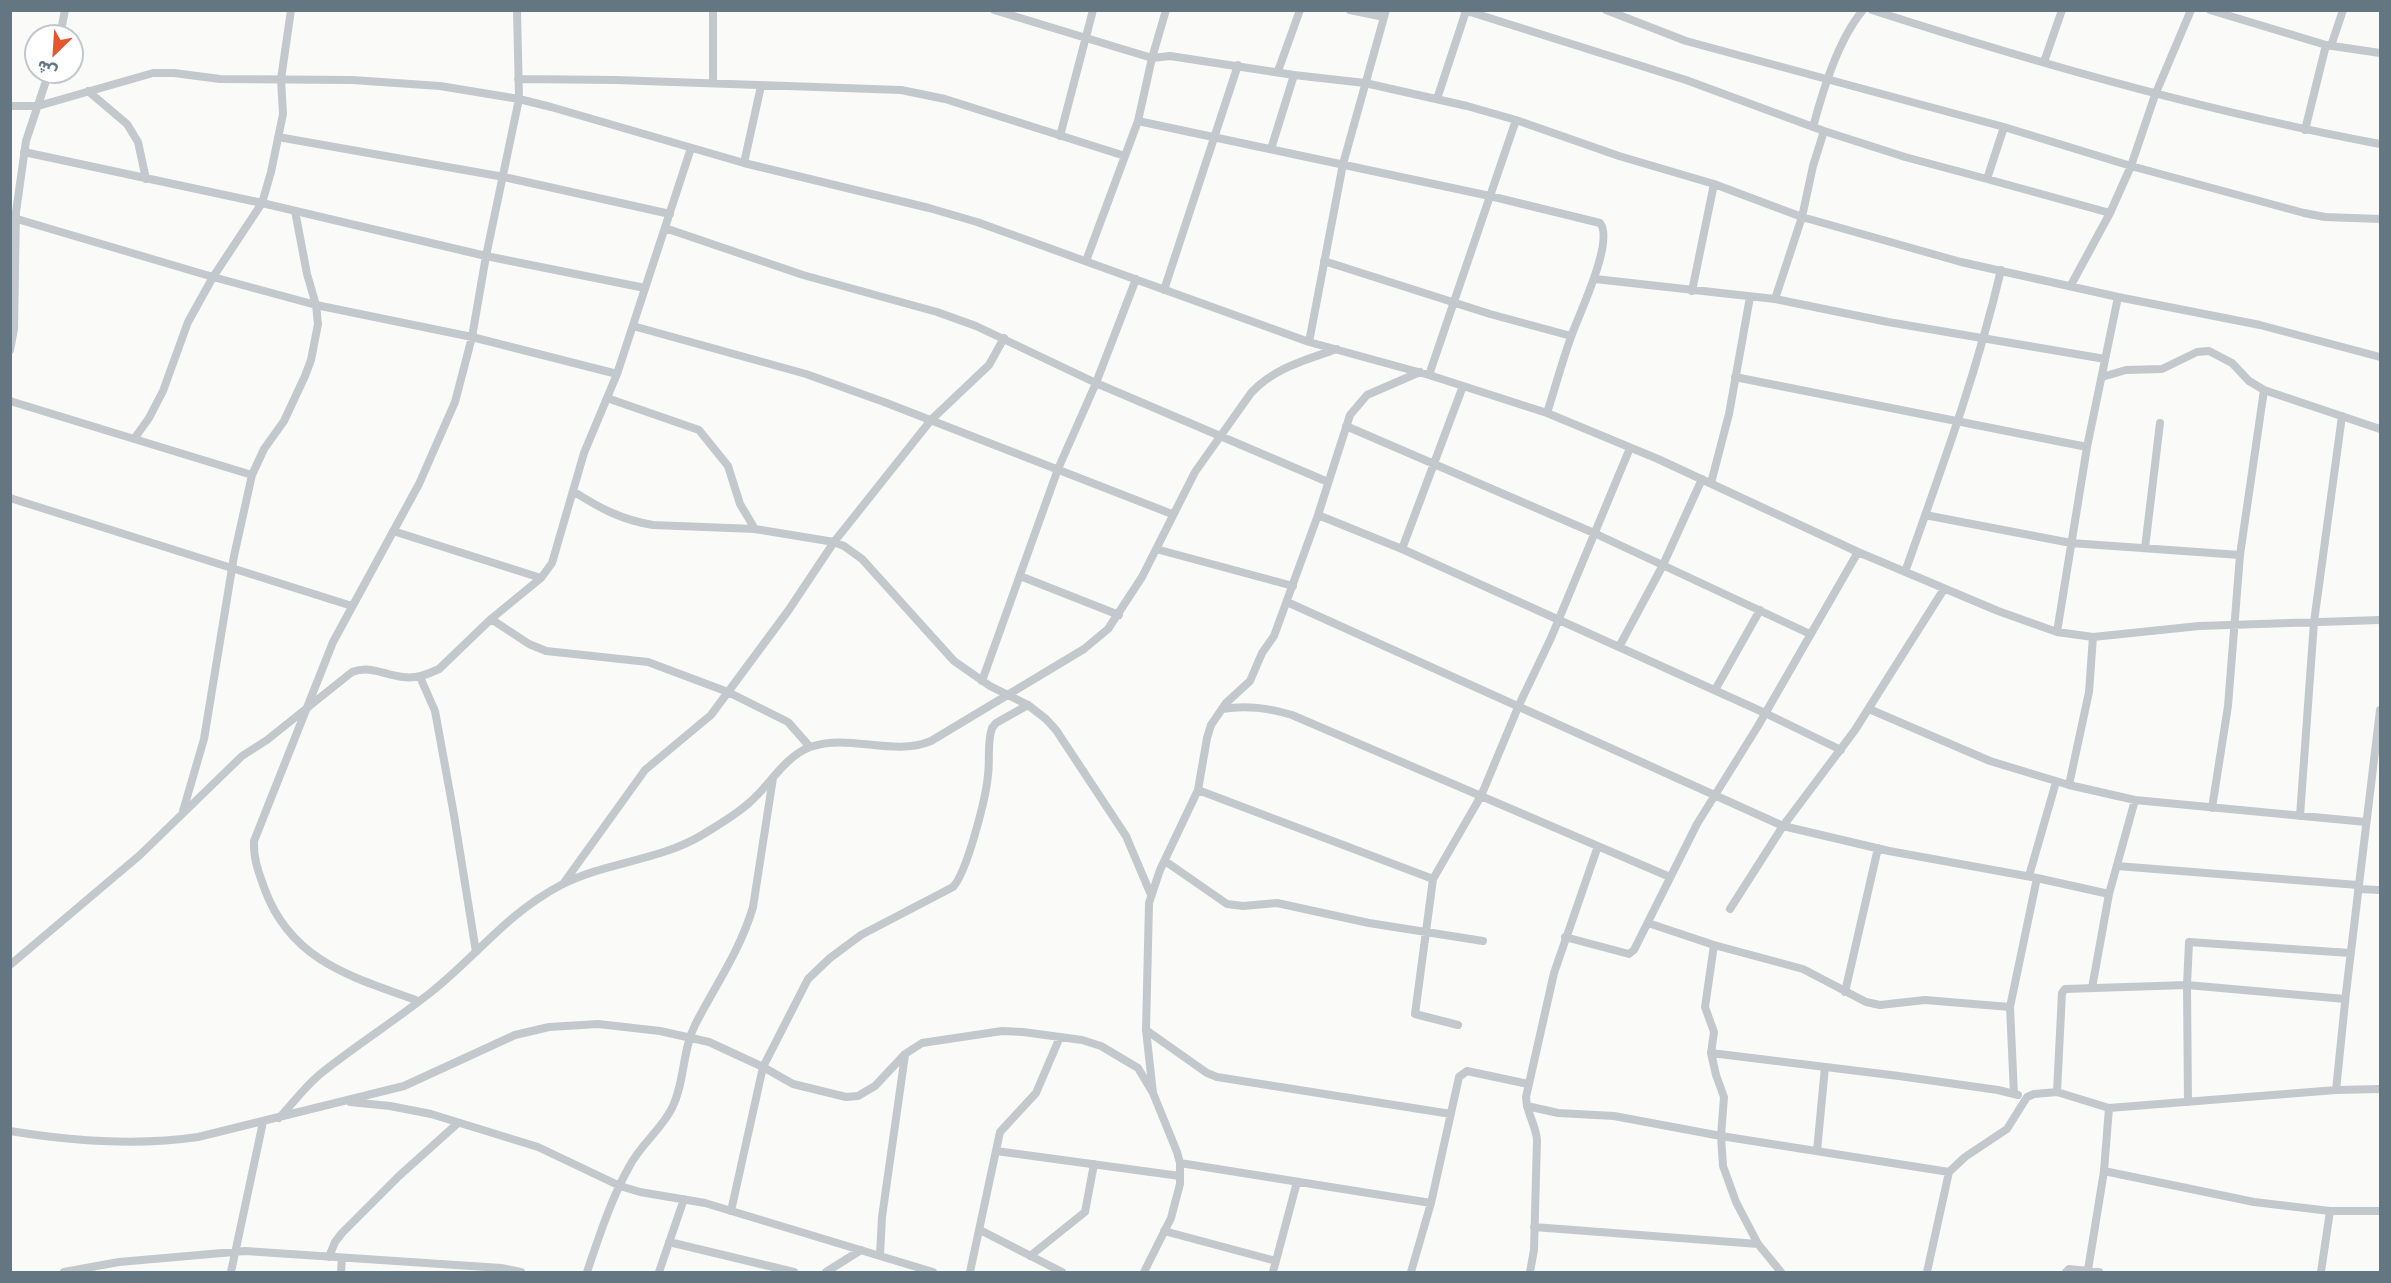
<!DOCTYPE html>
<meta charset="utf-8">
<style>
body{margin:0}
#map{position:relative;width:2391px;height:1283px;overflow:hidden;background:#fafaf8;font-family:Rubik,"Noto Sans Arabic",sans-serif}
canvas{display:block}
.frame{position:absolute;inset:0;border:12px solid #657683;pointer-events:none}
.north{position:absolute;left:24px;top:24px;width:60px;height:60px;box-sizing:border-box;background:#fff;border:2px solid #c1c8cd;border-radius:50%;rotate:205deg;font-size:16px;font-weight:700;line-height:24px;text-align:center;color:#657683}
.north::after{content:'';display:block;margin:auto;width:21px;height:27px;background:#e4572e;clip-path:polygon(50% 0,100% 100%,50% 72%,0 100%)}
</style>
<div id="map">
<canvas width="2391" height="1283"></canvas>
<div class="frame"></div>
<div class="north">ش</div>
</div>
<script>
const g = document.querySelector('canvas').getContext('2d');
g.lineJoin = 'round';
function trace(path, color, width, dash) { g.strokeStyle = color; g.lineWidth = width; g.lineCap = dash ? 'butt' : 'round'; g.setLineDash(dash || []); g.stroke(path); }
trace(new Path2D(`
 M 994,10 L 1152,58 L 1170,56 L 1294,75 L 1365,83 L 1467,106 L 1516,120 L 1619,156 L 1714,184 L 1802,217 L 1961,262 L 2118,297 L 2260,325 L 2380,357
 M 1350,10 L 1384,17
 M 1464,10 L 1686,80 L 1824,131 L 1905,157 L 1987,179
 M 1606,10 L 1686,41 L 2004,127 L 2131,166 L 2304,213 L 2325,217 L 2380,219
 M 1872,10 C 2039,64 2208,112 2380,144
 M 2210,10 L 2326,45 L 2380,53
 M 60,36 L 65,10
 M 2331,46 L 2343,10
 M 2044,62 L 2062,10
 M 1278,71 L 1300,10
 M 518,79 L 616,80 L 901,90 L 945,99 L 1125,156
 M 713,83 L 713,10
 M 88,91 L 127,124 L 138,142 L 146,179
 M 1437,99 L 1466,11
 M 10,106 L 38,106 L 153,73 L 174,73 L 220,79 L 352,80 L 440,86 L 519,99 L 551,107 L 744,163 L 929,208 L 977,222 L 1309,342 L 1429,375 L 1547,413 L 1658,459 L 1858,552 L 1998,611 L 2057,632 L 2093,637 L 2199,626 L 2380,620
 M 1138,121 L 1490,196 L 1600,223 C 1615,241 1578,316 1571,337 C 1562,362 1555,388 1547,413
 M 1813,127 C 1823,90 1838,40 1863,10
 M 2004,127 L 1987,179 L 2110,213
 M 2305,130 L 2326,45
 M 1060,136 L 1093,10
 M 278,137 L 504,177 L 670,214
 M 1271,149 L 1294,75
 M 24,152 L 262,203 L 486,256 L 645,288
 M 744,163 L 761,86
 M 17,219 L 213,277 L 316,305 L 472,337 L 617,374
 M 665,228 L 803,275 L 937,312 L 976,326 L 1096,383 L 1328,482
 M 1086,261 L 1138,121 L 1152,58 L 1166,10
 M 1324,261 L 1490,314 L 1571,336
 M 1595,279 L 1775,299 L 1888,322 L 2105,359
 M 2071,285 L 2110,213 L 2131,166 L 2155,95 L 2191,10
 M 1164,290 L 1238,65
 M 1692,291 L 1714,184
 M 1775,299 L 1802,217 L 1813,166 L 1824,131
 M 633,326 L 806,374 L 884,402 L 1172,514
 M 1309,342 L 1343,164 L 1386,10
 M 10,350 L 14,329 L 16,212 L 26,141 L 49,72
 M 1429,375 L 1516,120
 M 1735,377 L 2087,447
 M 2102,377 L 2126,370 L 2162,369 L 2197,352 L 2209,351 L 2232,363 L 2249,381 L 2264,390 L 2380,429
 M 607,398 L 699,430 L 728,466 L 740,504 L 755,529
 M 10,401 L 252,475
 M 1346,426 L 1594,533 L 1810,634
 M 134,439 L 149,418 L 163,391 L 188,322 L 213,277 L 262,203 L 271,172 L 283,114 L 281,79 L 291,10
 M 1711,483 L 1729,414 L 1750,297
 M 573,491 C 599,508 622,520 653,525 L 755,529 L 834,542 L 844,546 L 862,559 L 954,661 L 990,686 L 1028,705 L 1046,719 L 1056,730 L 1126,836 L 1151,895
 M 10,498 L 352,606
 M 1318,515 L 1402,549 L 1765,713 L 1841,750
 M 1925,515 L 2071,543 L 2240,555
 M 393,531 L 541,578
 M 2145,548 L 2160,423
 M 1156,549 L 1293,586
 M 1402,549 L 1463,386
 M 1905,572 C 1941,470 1976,376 2001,270
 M 1020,576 L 1119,615
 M 1287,602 L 1783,826 L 1889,851 L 2037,878 L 2010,1007 L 2014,1094
 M 491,619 L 529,644 L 546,651 L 648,662 L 728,692 L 788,722 L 810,747
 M 2057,632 L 2087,447 L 2118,297
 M 1619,647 L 1663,565 L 1702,479
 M 420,677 L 435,711 L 454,815 L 476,952
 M 982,681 L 1058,469 L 1096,383 L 1136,279
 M 1715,690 L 1760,610
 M 1222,709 C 1247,705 1268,708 1292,715 L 1670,877
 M 1869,709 L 1990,761 L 2069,785 L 2135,800 L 2366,822
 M 2069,785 L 2089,692 L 2093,637
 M 1198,790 L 1433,879
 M 2212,808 L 2228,706 L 2240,555 L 2264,390
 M 183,811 L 204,739 L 234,556 L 252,475 L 264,449 L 284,421 L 305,376 L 311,360 L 318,324 L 316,305 L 307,274 L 295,211
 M 2300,816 L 2314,622 L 2342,416
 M 1165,861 L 1227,904 L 1243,906 L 1277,903 L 1369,923 L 1483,941
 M 2117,866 L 2358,885
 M 2029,876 L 2056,782
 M 2037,878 L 2109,894
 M 563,884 L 645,770 L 711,715 L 788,611 L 834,542 L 931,420 L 989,365 L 1004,338
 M 2358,889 L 2380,890
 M 1730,909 L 1783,826 L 1855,730 L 1944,589
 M 1648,923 L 1714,945 L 1803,969 L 1866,1002 L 1880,1005 L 1925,1000 L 2010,1007
 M 1565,937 L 1629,954 L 1634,950 L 1697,824 L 1758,726 L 1858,552
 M 1714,945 L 1705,1007 L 1714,1032 L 1711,1053 L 1716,1075 L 1724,1097 L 1721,1136 L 1723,1166 L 1736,1202 L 1758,1244 L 1781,1272
 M 10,965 L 140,855 L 242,756 L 267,740 L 352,672 C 371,665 384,675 403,677 C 416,679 428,674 439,669 L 491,619 L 541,578 L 552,563 L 584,453 L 617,374 L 691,148
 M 2092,988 L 2109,894 L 2135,800
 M 1845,992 L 1878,848
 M 418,1001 C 353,977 292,962 265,890 C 259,873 253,859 254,841 L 333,642 L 419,484 L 455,402 L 472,337 L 486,256 L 519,99 L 517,10
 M 1458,1025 L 1415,1014 L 1433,879 L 1481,796 L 1519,705 L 1551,638 L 1630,448
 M 1146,1030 L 1207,1073 L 1217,1077 L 1451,1114
 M 1711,1053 L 1899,1076 L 1998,1090 L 2018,1095
 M 2336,1090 L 2346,993 L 2380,710
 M 2057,1092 L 2062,993 L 2065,989 L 2187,985 L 2345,999
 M 350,1102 L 390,1106 L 431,1114 L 538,1147 L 620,1186 L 640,1192 L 705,1203 L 933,1272
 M 2188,1102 L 2187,985 L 2189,942 L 2350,953
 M 1527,1106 L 1558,1113 L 1614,1116 L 1721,1136 L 1949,1172
 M 279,1118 C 292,1104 304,1088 319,1075 C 356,1045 398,1019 435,989 C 480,952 508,913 561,885 C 605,862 659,861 702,835 C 718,825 736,815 750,802 C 770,785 784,757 810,747 C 850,733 892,757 931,741 L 1084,649 L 1108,629 L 1142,577 L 1195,472 L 1251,393 C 1274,368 1305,360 1337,349
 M 10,1131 C 71,1141 137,1146 198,1137 L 404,1086 L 515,1035 L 549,1027 L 598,1024 L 660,1031 L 709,1042 L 763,1067 L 793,1084 L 846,1097 L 858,1096 L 875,1086 L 905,1054 L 922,1043 L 1002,1031 L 1023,1032 L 1082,1040 L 1101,1046 L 1138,1068 L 1153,1093
 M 996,1151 L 1180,1176
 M 1817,1151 L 1825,1067
 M 1180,1163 L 1431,1203
 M 2104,1171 L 2254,1202 L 2330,1211 L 2380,1211
 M 731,1211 L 763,1067 L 808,979 L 830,958 L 861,935 L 953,887 C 967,872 986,798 988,775 C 990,760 987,742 992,728 L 996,723 L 1028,705
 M 1534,1227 L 1758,1244
 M 980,1230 L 1062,1272
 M 1164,1231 L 1276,1261
 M 669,1242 L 794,1272
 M 880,1255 L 882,1217 L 905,1055
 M 1030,1256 L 1085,1212 L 1094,1164
 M 329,1257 L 335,1242 L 342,1233 L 399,1176 L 458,1123
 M 2088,1270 L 2104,1171 L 2109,1108
 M 64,1272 L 119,1262 L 245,1251 L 501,1268 L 521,1272
 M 231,1272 L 263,1122
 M 341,1272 L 342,1258
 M 587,1272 C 599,1237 611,1199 629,1167 C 640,1145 661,1130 672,1108 C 685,1082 682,1051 695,1025 C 715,986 740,951 753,907 L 773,778
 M 659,1272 L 684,1199
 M 826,1272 L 861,1250
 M 970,1272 L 1000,1132 L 1036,1093 L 1060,1037
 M 1144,1272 L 1171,1218 L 1180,1184 L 1180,1163 L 1177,1152 L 1153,1093 L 1146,1030 L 1149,903 L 1160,870 L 1198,790 L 1207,738 L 1211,725 L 1226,703 L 1250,681 L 1262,653 L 1274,636 L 1318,515 L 1350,415 L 1367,395 L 1420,372
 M 1273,1272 L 1297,1182
 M 1411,1272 L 1431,1203 L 1459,1077 L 1467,1071 L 1528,1084
 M 1530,1272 L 1534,1250 L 1537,1140 C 1536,1125 1526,1112 1526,1097 L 1554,973 L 1598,846
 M 1927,1272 L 1949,1172 L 1965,1157 L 2007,1129 L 2027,1097 L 2034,1094 L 2057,1092 L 2109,1108 L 2336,1090 L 2380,1089
 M 2066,1272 L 2069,1269 L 2099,1272
 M 2321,1272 L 2330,1211`), '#c3c8cc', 8);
</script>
